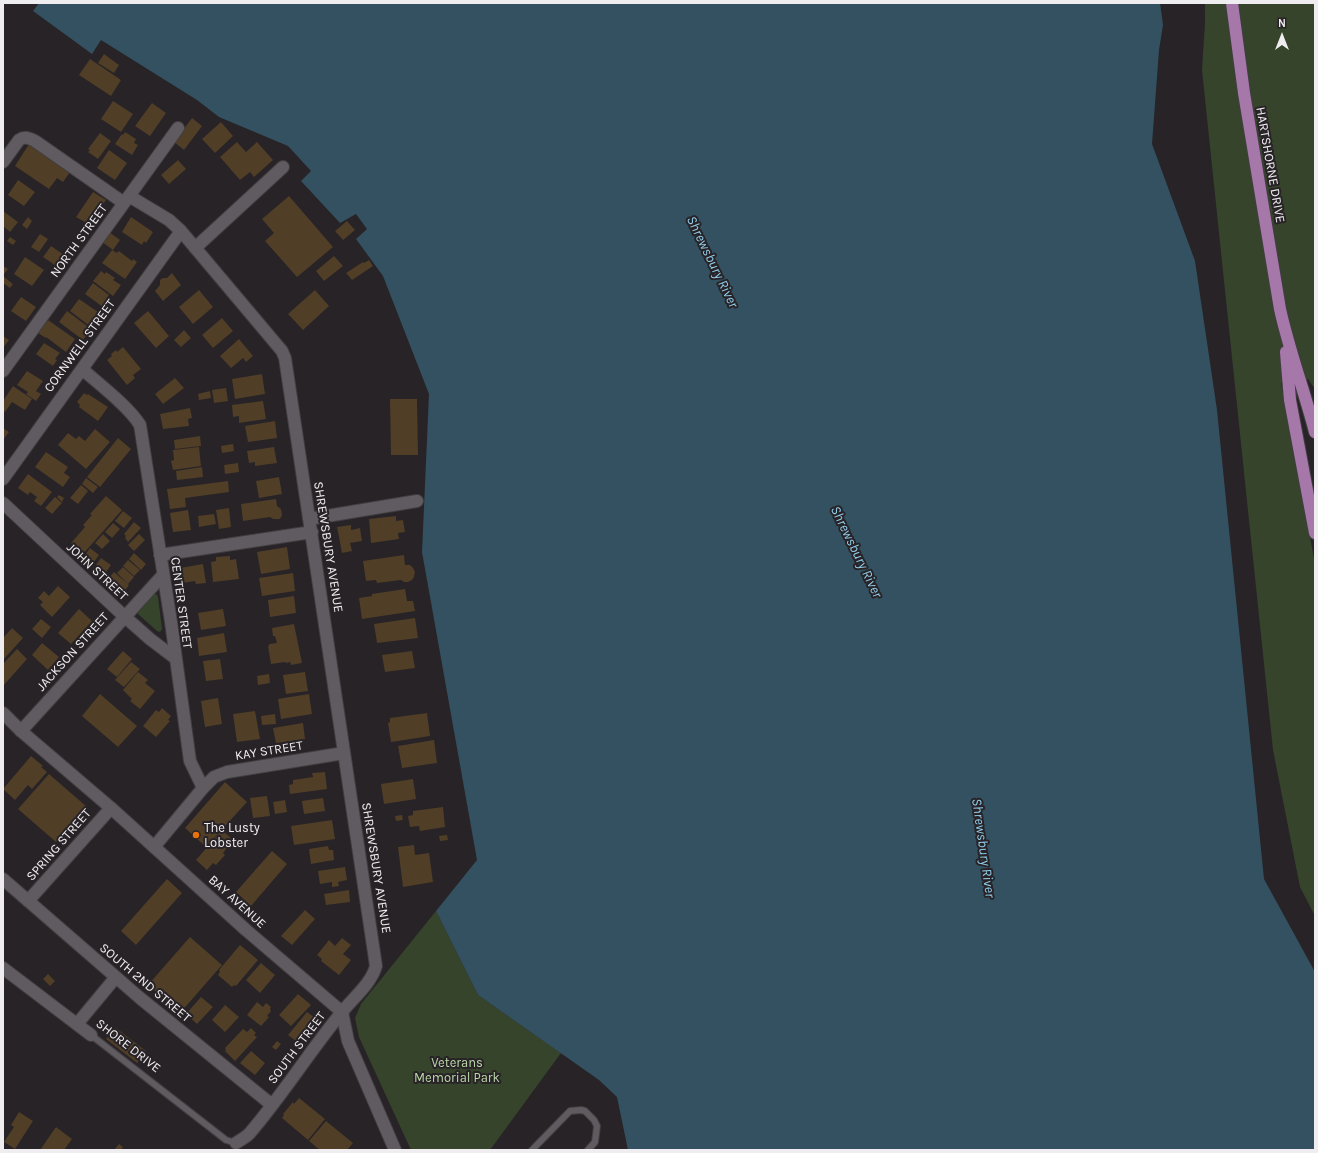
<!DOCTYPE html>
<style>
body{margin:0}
#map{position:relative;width:1318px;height:1153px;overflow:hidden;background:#272327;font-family:Karla,sans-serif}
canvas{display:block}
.frame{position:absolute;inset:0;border:4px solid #f0edf0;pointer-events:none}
.north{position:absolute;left:1262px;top:16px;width:40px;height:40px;-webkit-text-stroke:3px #272327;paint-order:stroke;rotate:0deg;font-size:11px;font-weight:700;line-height:16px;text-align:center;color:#f0edf0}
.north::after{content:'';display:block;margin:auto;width:14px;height:18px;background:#f0edf0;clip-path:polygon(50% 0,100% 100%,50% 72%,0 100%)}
</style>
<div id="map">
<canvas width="1318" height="1153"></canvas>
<div class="frame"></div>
<div class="north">N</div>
</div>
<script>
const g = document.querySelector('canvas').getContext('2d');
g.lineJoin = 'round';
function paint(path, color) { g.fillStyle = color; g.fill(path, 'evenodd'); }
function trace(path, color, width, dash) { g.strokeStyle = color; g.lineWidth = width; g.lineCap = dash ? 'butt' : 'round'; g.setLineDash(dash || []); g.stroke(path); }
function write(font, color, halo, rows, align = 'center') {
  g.font = font + ' Karla,sans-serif'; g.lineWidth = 4; g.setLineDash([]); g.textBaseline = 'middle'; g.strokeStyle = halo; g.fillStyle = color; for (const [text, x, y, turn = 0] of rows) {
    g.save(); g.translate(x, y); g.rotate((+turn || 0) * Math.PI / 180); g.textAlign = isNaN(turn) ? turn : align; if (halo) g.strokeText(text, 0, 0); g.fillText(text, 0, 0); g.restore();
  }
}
paint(new Path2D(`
 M 1205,3 L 1315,3 L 1315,389 L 1308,379 L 1281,383 L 1315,564 L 1315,916 L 1300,887 L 1273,750 L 1202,70 L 1205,23 Z
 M 154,593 L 157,595 L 158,597 L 162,629 L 160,632 L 157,631 L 138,614 L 138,611 Z
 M 436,911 L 478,995 L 561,1053 L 490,1150 L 411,1150 L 359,1037 L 355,1018 L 361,1004 Z`), '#36442c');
paint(new Path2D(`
 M 39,3 L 1160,3 L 1163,25 L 1159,50 L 1152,144 L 1195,261 L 1217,410 L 1264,879 L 1315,972 L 1315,1150 L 628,1150 L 617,1097 L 599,1080 L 478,995 L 436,911 L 477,860 L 422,552 L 429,394 L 383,276 L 356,239 L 367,229 L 356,214 L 340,223 L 301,181 L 311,171 L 288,146 L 219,117 L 197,100 L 101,40 L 92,54 L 33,11 Z`), '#335160');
paint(new Path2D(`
 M 104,54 L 119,65 L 114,73 L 98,63 Z
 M 90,59 L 121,80 L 111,96 L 79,75 Z
 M 113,101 L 133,114 L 121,132 L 101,119 Z
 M 152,103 L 166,113 L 150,136 L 135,126 Z
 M 192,118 L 202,126 L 184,150 L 174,142 Z
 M 221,122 L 233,136 L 215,153 L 202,139 Z
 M 125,132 L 136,139 L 134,143 L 138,145 L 132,155 L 115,144 L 122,134 L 123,135 Z
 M 100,133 L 111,141 L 98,159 L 88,152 L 90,150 L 88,149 Z
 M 237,142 L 246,152 L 257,142 L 273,160 L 254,177 L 250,172 L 240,180 L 220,157 Z
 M 29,144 L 70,172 L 63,182 L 57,178 L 49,189 L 15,166 Z
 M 109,150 L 127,163 L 115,180 L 97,168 Z
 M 178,160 L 186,169 L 169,184 L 161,175 Z
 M 18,180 L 35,192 L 24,206 L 8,195 Z
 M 93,192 L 106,200 L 90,225 L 76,217 Z
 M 289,196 L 333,247 L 297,277 L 265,241 L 274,233 L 262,219 Z
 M 3,211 L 18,222 L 10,232 L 3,226 Z
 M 28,217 L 32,221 L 27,229 L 22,225 Z
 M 131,217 L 153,232 L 146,243 L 144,241 L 142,245 L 122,232 Z
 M 347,221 L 355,230 L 343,240 L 335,231 Z
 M 109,232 L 120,240 L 113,250 L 102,242 Z
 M 40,234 L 48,239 L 39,252 L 31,247 Z
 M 10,237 L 16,241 L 13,245 L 7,241 Z
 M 51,246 L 67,257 L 59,268 L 43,257 Z
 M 112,250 L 117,253 L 119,251 L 132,261 L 133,259 L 137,262 L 125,279 L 102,263 Z
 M 334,256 L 343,266 L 324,281 L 316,271 Z
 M 25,257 L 44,270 L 32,286 L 14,274 Z
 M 369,260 L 373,266 L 352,280 L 346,273 L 363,262 L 364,263 Z
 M 3,266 L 8,269 L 3,275 Z
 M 101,271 L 105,274 L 106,272 L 115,278 L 113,280 L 121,285 L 113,296 L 93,281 Z
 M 172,273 L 181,285 L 163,301 L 155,291 L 160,285 L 160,280 L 163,278 L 167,278 Z
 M 4,277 L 13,284 L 10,288 L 3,283 Z
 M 93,283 L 109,295 L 106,299 L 108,300 L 103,307 L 85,294 Z
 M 199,290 L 213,307 L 193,324 L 179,307 Z
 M 315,290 L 329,306 L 303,330 L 288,314 Z
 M 21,297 L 36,307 L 26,321 L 11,311 Z
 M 79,299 L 101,314 L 91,327 L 70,311 Z
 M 67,311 L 91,329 L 83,340 L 59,322 Z
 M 148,311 L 169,336 L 156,348 L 134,323 Z
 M 222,318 L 233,331 L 213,348 L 202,335 Z
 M 48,320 L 75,339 L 66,352 L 46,337 L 46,338 L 38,333 Z
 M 184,330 L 191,338 L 181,347 L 174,340 Z
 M 3,336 L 9,340 L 3,348 Z
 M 239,339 L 253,356 L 246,362 L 243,358 L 231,368 L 220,356 Z
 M 44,343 L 60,353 L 55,359 L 57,360 L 53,366 L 36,354 Z
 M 123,347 L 141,369 L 133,375 L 135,378 L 127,385 L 107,360 L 112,356 L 111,354 L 116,350 L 117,352 Z
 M 27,371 L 43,381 L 36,391 L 41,394 L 36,401 L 26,394 L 28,392 L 17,385 Z
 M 262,374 L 265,394 L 235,399 L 232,379 Z
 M 175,378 L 184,388 L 163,404 L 155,394 Z
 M 13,386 L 32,399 L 25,410 L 12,402 L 5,412 L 3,411 L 3,401 Z
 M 226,388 L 228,401 L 214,403 L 212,390 Z
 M 210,391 L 211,398 L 199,400 L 198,394 Z
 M 84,393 L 87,395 L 88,394 L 108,407 L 98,421 L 79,407 L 80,405 L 77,402 Z
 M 390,399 L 417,399 L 418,455 L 391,455 Z
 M 263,401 L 266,419 L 239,423 L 239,416 L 233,417 L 232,405 Z
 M 190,408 L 192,418 L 188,419 L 189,426 L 163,429 L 160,414 Z
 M 275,421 L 277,438 L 248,442 L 245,426 Z
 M 3,428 L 9,432 L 3,440 Z
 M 95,429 L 110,442 L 86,469 L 58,445 L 68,433 L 76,439 L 79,436 L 85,441 Z
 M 200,436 L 201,446 L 175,449 L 174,440 Z
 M 118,438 L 131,449 L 100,487 L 87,477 Z
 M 233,444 L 234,451 L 222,453 L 221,446 Z
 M 199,447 L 201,466 L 173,470 L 171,461 L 174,460 L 173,450 Z
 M 274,447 L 277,463 L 255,466 L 255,462 L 249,463 L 247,451 Z
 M 46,452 L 68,467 L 64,473 L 70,477 L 63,487 L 35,467 Z
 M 238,463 L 239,472 L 225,474 L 224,465 Z
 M 202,467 L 203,477 L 177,480 L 176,471 Z
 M 28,474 L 52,492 L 41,506 L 34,501 L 37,497 L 30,492 L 28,495 L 18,488 Z
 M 279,477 L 282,494 L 259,498 L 256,481 Z
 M 86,478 L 98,487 L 93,493 L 82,484 Z
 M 228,481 L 229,492 L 185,498 L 186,507 L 170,509 L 167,489 Z
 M 81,485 L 88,491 L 78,504 L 70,498 Z
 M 59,495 L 64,498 L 62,502 L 57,497 Z
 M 106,496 L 122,510 L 83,554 L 71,543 L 85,527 L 83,525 L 92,515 L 90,514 Z
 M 55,497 L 62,503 L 52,514 L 45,508 Z
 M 276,499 L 277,506 L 281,509 L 282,515 L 280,519 L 273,519 L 270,517 L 243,521 L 241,504 Z
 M 229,508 L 231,527 L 219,529 L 216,510 Z
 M 188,510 L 191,530 L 173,532 L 170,513 Z
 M 123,511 L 132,518 L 124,528 L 115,521 Z
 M 214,514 L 216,524 L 199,527 L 198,516 Z
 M 396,516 L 396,521 L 403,520 L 405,532 L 398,533 L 399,539 L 371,543 L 369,519 Z
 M 134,522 L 141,528 L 128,542 L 125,538 L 126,536 L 124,534 Z
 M 113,523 L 120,529 L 112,538 L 105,532 Z
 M 351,525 L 351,530 L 360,528 L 362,541 L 350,543 L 352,551 L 342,553 L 337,527 Z
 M 103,534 L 110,541 L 102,549 L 95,543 Z
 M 139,534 L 145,540 L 134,551 L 128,545 Z
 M 287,547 L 290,569 L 261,574 L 257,552 Z
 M 90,548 L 99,555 L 94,562 L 85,555 Z
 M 134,553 L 146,564 L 141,570 L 129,559 Z
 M 404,555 L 405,565 L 410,565 L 413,568 L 415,572 L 414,577 L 412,580 L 408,582 L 404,582 L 401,580 L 377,583 L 376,580 L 366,581 L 363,561 Z
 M 230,556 L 230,560 L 236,559 L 239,579 L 213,582 L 211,562 L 216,561 L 216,557 Z
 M 101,558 L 111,565 L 106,572 L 96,565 Z
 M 128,560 L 140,570 L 134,576 L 123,566 Z
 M 203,564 L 206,583 L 196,584 L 195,581 L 182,583 L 180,568 Z
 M 123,567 L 134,577 L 128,584 L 117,573 Z
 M 114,572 L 129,585 L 123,593 L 108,579 Z
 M 293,573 L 295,591 L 262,596 L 259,578 Z
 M 58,586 L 70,597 L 52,617 L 40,605 L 43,602 L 38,598 L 44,591 L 49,596 Z
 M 405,589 L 407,601 L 413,601 L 415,611 L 362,619 L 359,598 L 372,596 L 372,594 Z
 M 294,596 L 296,613 L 270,617 L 268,600 Z
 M 79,609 L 92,621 L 71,644 L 58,633 Z
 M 223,609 L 226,626 L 201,630 L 198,613 Z
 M 415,618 L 418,638 L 377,643 L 374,624 Z
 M 41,619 L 51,627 L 42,638 L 32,629 Z
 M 294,624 L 302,663 L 291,665 L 290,662 L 286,663 L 285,662 L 271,664 L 268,646 L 269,646 L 269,644 L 277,643 L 275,636 L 273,636 L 272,628 Z
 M 12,628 L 23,638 L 3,660 L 3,638 Z
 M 224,633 L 227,652 L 199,656 L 197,638 Z
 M 42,643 L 59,657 L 48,670 L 32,655 Z
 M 17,649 L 27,659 L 3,686 L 3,664 Z
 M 123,651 L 132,659 L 117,677 L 107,669 Z
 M 412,651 L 415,668 L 385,672 L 382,655 Z
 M 220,659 L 223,679 L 206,681 L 203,661 Z
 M 131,662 L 140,669 L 124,687 L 115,680 Z
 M 138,672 L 148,680 L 145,683 L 155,691 L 140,709 L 130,701 L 132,699 L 123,690 Z
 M 305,672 L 308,691 L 286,694 L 283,675 Z
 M 269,674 L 270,683 L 258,685 L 257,676 Z
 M 100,694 L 137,726 L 118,747 L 82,716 Z
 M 309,694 L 312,714 L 281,719 L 278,699 Z
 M 218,698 L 222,724 L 205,727 L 201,701 Z
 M 162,708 L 171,716 L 168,720 L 170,721 L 156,737 L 143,726 L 156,710 L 159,712 Z
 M 255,711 L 260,739 L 237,742 L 233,714 Z
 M 427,713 L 430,736 L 391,742 L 388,723 L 390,722 L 390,718 Z
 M 275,714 L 276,724 L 262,725 L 261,716 Z
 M 303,723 L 305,739 L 276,743 L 273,728 Z
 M 434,740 L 437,763 L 402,768 L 398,746 Z
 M 31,756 L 43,766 L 41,767 L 47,772 L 32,789 L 28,785 L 15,800 L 3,789 Z
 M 325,772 L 327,789 L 290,794 L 289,785 L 293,784 L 293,780 L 313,777 L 312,773 Z
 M 49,774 L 87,807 L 56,842 L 18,809 Z
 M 413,779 L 416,799 L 384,804 L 381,784 Z
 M 225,782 L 247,802 L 206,847 L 185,828 Z
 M 267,796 L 270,816 L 253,818 L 250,798 Z
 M 323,798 L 325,811 L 304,814 L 302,801 Z
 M 285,800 L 287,812 L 275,814 L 273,802 Z
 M 443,807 L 445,827 L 420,831 L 419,826 L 410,827 L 408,816 L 413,815 L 413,811 Z
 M 402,815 L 403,820 L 396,821 L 395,816 Z
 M 332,820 L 335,839 L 294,845 L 291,826 Z
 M 222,830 L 233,840 L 223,853 L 225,855 L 216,865 L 213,863 L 207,870 L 196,860 Z
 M 447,835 L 448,840 L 440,841 L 439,836 Z
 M 414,845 L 415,855 L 429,853 L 433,882 L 403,887 L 398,847 Z
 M 328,846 L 329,850 L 333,850 L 334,860 L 311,864 L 309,849 Z
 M 272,851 L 287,864 L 251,906 L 236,892 Z
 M 345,867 L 347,880 L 338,882 L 339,886 L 332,887 L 332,882 L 320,884 L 318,871 Z
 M 167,879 L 182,893 L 136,945 L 121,931 Z
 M 349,890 L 350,902 L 326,905 L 324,894 Z
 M 305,910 L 315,919 L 292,945 L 281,936 Z
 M 190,937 L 222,965 L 180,1013 L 148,985 Z
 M 342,938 L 351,945 L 343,954 L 351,960 L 339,975 L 321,961 L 322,959 L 317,955 L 329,940 L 335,946 Z
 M 240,945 L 258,960 L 236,986 L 234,985 L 232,987 L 218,975 L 220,972 L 219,970 Z
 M 261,963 L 275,975 L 260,993 L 246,980 Z
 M 48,974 L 55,981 L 50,986 L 43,979 Z
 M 298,994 L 311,1005 L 291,1026 L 279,1015 Z
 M 201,997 L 213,1007 L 197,1024 L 186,1014 Z
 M 257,1002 L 263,1007 L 266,1003 L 271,1007 L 270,1009 L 271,1011 L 267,1016 L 269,1017 L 261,1026 L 247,1015 Z
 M 225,1005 L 239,1017 L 225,1032 L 212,1020 Z
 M 307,1012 L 315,1018 L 309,1026 L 312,1028 L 306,1036 L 302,1033 L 296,1041 L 288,1035 Z
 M 116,1028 L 146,1051 L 137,1063 L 106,1039 Z
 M 251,1028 L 256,1033 L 254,1035 L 257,1037 L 235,1061 L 225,1051 L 226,1050 L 225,1048 L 243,1029 L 247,1032 Z
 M 277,1041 L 281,1044 L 276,1050 L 272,1047 Z
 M 251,1051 L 265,1063 L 255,1075 L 240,1063 Z
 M 299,1098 L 325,1119 L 308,1140 L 282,1118 L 284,1115 L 283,1114 L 293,1102 L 294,1104 Z
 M 19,1112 L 33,1121 L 15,1149 L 4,1142 L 14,1127 L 11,1125 Z
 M 326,1121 L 353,1143 L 347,1150 L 320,1150 L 309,1141 Z
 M 56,1127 L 72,1139 L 64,1150 L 40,1150 Z
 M 119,1144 L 123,1147 L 121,1150 L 114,1150 Z`), '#503e27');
const service = new Path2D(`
 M 91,1035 L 226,1140 L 236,1143
 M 532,1150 L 570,1111 L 581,1110 L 585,1111 L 594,1120 L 597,1126 L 595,1142 L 588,1150`);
const minor = new Path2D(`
 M 3,162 L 19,140 C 25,136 29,138 35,141 L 124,203
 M 129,196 L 169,220 L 181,231 L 282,351 L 285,358 L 376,966 C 371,984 353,998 342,1012 C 309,1052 282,1096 249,1134 C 245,1138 240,1140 236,1143
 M 195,248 L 283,167
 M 82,369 C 99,384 129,407 140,425 L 171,622 L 190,761 L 203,788 L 154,847
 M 3,371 L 178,128
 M 3,479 L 181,231
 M 3,503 L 124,616 L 150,639 L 175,658
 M 309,519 L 417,501
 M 160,555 L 312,532
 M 21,731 L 163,575
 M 203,788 L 214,777 L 227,772 L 344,753
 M 3,879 L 140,998 L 272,1105
 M 28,901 L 111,808
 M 3,968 L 91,1035
 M 77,1024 L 116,977`);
const tertiary = new Path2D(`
 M 3,713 L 21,731 L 111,808 L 246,930 L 342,1012 L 348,1041 L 395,1150`);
const primary = new Path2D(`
 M 1232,3 L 1244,93 L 1280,309 C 1289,350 1304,390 1315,432
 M 1286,352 L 1290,400 L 1315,533`);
trace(service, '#413e41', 8);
trace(minor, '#413e41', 14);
trace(tertiary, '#413e41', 14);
trace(primary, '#413e41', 14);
trace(service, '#605b60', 6);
trace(minor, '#605b60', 12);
trace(tertiary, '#605b60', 12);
trace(primary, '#a678a9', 12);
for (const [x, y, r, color] of [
 [196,835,4,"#e8710a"]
]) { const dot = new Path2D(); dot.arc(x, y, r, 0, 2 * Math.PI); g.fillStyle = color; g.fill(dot); trace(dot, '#272327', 1.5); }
write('13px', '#f0edf0', '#272327', [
 ["HARTSHORNE DRIVE",1270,165,80],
 ["NORTH STREET",79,241,-54],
 ["CORNWELL STREET",80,346,-54],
 ["SHREWSBURY AVENUE",328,547,81],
 ["JOHN STREET",97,572,43],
 ["CENTER STREET",181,603,82],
 ["JACKSON STREET",73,652,-48],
 ["KAY STREET",269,751,-9],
 ["SPRING STREET",59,845,-49],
 ["SHREWSBURY AVENUE",376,868,81],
 ["BAY AVENUE",237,902,42],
 ["SOUTH 2ND STREET",145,983,40],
 ["SHORE DRIVE",128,1046,38],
 ["SOUTH STREET",297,1048,-53]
]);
write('13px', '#f0edf0', '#272327', [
 ["The Lusty",204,828],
 ["Lobster",204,843]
], 'left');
write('13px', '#bbd8a7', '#272327', [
 ["Veterans",457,1063],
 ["Memorial Park",457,1078]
]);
write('italic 14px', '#91ccea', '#272327', [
 ["Shrewsbury River",712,262,64],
 ["Shrewsbury River",856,552,64],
 ["Shrewsbury River",983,848,82]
]);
</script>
